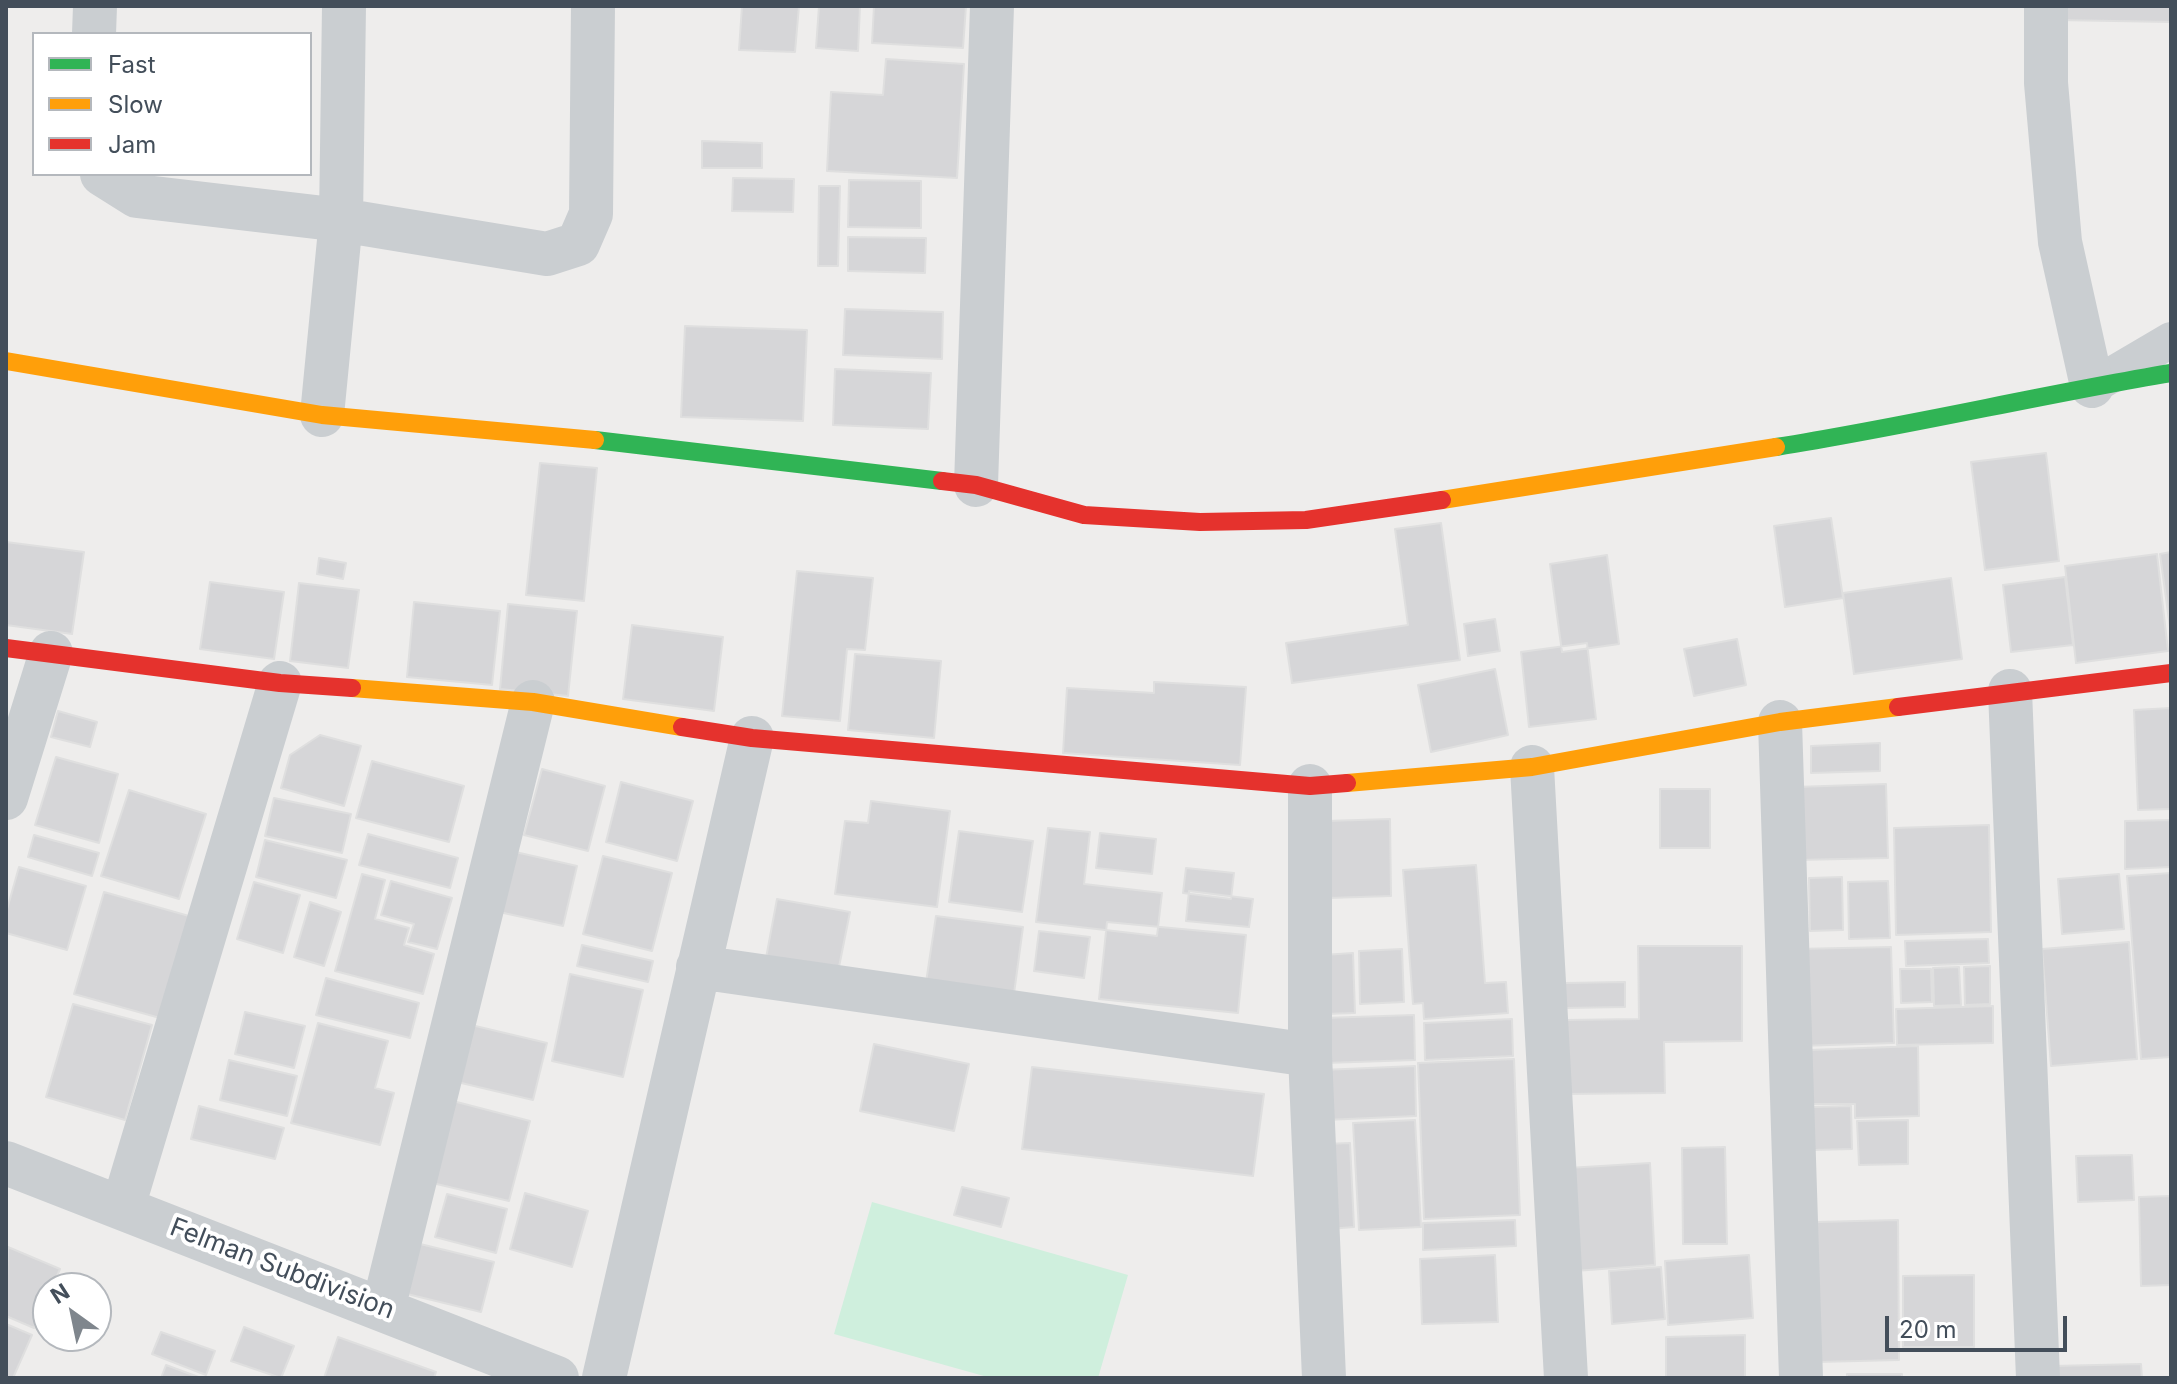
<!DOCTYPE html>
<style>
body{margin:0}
#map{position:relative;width:2177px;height:1384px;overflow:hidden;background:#eeedec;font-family:Inter,sans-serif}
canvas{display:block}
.frame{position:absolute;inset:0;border:8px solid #434e5a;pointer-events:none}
.legend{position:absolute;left:32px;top:32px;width:280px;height:144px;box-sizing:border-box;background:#fff;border:2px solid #b4b8bd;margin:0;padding:10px 14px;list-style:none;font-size:24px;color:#434e5a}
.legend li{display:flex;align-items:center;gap:16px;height:40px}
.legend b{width:40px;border:2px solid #b4b8bd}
.north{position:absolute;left:32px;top:1272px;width:80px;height:80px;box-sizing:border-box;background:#fff;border:2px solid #b4b8bd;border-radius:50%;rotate:327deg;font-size:22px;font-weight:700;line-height:32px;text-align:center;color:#434e5a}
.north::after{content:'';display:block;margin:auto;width:28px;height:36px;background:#7f868d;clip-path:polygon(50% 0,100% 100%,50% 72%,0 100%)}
.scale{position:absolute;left:1885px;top:1316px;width:182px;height:36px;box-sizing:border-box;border:4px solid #434e5a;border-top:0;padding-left:10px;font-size:24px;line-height:28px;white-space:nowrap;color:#434e5a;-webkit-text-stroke:6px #fff;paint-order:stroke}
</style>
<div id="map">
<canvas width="2177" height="1384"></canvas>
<div class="frame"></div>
<ul class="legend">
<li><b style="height:10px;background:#30b455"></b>Fast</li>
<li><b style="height:10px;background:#ff9f0a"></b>Slow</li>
<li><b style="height:10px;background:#e5322d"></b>Jam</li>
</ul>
<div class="north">N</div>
<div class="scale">20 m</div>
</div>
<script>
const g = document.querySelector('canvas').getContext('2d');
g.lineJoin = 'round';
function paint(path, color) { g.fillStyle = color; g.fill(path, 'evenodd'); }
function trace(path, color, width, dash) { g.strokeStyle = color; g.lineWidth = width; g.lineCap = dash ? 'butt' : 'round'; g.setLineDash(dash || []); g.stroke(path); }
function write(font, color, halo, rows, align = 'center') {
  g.font = font + ' Inter,sans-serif'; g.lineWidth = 8; g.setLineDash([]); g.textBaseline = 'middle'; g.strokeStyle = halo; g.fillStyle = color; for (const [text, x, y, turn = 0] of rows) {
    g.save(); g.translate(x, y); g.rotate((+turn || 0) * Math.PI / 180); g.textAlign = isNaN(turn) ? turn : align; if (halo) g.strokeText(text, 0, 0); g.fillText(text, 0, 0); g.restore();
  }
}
paint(new Path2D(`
 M 872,1202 L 1128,1275 L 1098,1378 L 991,1378 L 834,1334 Z`), '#cfefdd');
const building = new Path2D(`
 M 742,6 L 799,6 L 795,52 L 739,50 Z
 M 819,6 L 860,6 L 858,51 L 816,48 Z
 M 874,6 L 966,6 L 963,48 L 872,43 Z
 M 2056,6 L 2171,6 L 2171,22 L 2056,20 Z
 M 886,59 L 964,64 L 957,178 L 827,171 L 831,92 L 883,95 Z
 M 702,141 L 762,143 L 762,168 L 702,168 Z
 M 733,178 L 794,179 L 793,212 L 732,211 Z
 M 849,180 L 921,181 L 921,228 L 848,227 Z
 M 819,186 L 840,186 L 838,266 L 818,266 Z
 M 848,237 L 926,238 L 925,273 L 848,271 Z
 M 845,309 L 943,312 L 942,359 L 843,355 Z
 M 685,326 L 807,330 L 803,421 L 681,417 Z
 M 835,369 L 931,373 L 928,429 L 833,425 Z
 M 2046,453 L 2059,561 L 1985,570 L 1971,462 Z
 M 540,463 L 597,468 L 584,601 L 526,595 Z
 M 1831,518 L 1843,598 L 1785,607 L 1774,526 Z
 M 1441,523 L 1460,660 L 1292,683 L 1286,643 L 1408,625 L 1395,529 Z
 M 6,542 L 84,552 L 72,634 L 6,625 Z
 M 2171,552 L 2171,635 L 2160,554 Z
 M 2157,554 L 2168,651 L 2076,663 L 2065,566 Z
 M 1607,555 L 1619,644 L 1562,652 L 1550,564 Z
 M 319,558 L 346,563 L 343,579 L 317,574 Z
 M 797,571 L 873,578 L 865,650 L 847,649 L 840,721 L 782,716 Z
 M 2065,577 L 2073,645 L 2011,652 L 2003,585 Z
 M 1951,578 L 1962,659 L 1854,674 L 1843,593 Z
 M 210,582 L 284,592 L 274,659 L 200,649 Z
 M 299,583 L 359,590 L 348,668 L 290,661 Z
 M 414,602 L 500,611 L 492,685 L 407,677 Z
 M 508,604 L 577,611 L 568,696 L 500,689 Z
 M 1495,619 L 1500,651 L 1468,656 L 1464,624 Z
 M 632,625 L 723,637 L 714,711 L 623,699 Z
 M 1737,639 L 1746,685 L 1694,696 L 1684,649 Z
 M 1587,643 L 1596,719 L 1529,727 L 1521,652 Z
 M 855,654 L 941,661 L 934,738 L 848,730 Z
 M 1495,669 L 1508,735 L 1431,752 L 1418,685 Z
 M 1154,682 L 1246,687 L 1240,765 L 1063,753 L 1067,688 L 1154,693 Z
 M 2171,708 L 2171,809 L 2138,810 L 2134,710 Z
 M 58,711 L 97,722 L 90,747 L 51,737 Z
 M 320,735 L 361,746 L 344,806 L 281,788 L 290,755 Z
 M 1880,743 L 1880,771 L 1811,773 L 1811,746 Z
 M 56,757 L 118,774 L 99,843 L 35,825 Z
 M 372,761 L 464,786 L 449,842 L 356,818 Z
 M 542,769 L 605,786 L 588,851 L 524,835 Z
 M 621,782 L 693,801 L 677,861 L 606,842 Z
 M 1886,784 L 1888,858 L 1797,860 L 1795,787 Z
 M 1660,789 L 1710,789 L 1710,848 L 1660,848 Z
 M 129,790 L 206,814 L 179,899 L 101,876 Z
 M 274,798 L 351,814 L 342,853 L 265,836 Z
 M 871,801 L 950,811 L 937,907 L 835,894 L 845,821 L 868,823 Z
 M 1390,819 L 1391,896 L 1328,898 L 1326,821 Z
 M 2171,820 L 2171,867 L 2125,869 L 2125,821 Z
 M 1989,825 L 1991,932 L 1896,935 L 1894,828 Z
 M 1048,828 L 1090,832 L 1084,884 L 1162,893 L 1157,936 L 1036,922 Z
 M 959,831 L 1033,841 L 1022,912 L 949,902 Z
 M 1100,833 L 1156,839 L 1152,874 L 1096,868 Z
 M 368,834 L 458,858 L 450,888 L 359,865 Z
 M 34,835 L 99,853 L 92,876 L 28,857 Z
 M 265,840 L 347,860 L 336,898 L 256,877 Z
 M 511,851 L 577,866 L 563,926 L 499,912 Z
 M 603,856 L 672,873 L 652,951 L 583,934 Z
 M 1476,865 L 1485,983 L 1506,982 L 1508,1013 L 1424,1019 L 1423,1003 L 1413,1004 L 1403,870 Z
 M 19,867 L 86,886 L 67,950 L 6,933 L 6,913 Z
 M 1186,868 L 1234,873 L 1231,899 L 1183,893 Z
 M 2171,873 L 2171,1057 L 2141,1059 L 2127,876 Z
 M 362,874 L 385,880 L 375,919 L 409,928 L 404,945 L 434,954 L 423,994 L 335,971 Z
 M 2119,874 L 2124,929 L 2062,934 L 2058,879 Z
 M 1842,877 L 1843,930 L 1810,931 L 1809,878 Z
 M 391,881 L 452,898 L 437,949 L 408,942 L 414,924 L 381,915 Z
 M 1888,881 L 1890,938 L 1849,939 L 1848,882 Z
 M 254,882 L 300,895 L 283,953 L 237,939 Z
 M 1189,891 L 1253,899 L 1249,927 L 1186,921 Z
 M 104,892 L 189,916 L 160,1018 L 74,994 Z
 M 777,899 L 850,912 L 838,972 L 766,958 Z
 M 310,902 L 341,912 L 324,966 L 294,957 Z
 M 936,916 L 1023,927 L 1013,1001 L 925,989 Z
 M 1107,922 L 1246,935 L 1238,1013 L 1099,999 Z
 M 1039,931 L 1090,937 L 1084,978 L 1034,971 Z
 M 1988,939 L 1989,963 L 1906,966 L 1905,941 Z
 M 2129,942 L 2137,1059 L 2051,1066 L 2042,949 Z
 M 582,945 L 653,961 L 648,982 L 577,966 Z
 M 1638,946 L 1742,946 L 1742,1041 L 1664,1042 L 1665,1093 L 1565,1094 L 1565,1020 L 1639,1019 Z
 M 1891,947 L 1894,1043 L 1798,1046 L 1795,949 Z
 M 1402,949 L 1404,1002 L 1360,1004 L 1359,951 Z
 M 1353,953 L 1355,1013 L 1324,1014 L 1323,955 Z
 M 1990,966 L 1990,1004 L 1965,1005 L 1964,967 Z
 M 1959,967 L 1961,1005 L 1934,1006 L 1933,968 Z
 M 1900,969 L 1931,969 L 1932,1002 L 1901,1003 Z
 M 570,974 L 643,990 L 623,1077 L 552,1061 Z
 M 326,978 L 419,1003 L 410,1038 L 316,1015 Z
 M 1625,982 L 1625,1007 L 1565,1008 L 1565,983 Z
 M 73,1004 L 152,1025 L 125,1120 L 46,1097 Z
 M 1993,1006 L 1993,1043 L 1897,1045 L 1896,1009 Z
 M 245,1012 L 305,1026 L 294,1068 L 235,1054 Z
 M 1414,1015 L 1415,1060 L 1325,1063 L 1323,1018 Z
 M 1512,1019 L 1513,1056 L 1425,1060 L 1424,1023 Z
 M 318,1023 L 388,1041 L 375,1088 L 394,1093 L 380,1145 L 291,1123 Z
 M 467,1024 L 547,1043 L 533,1100 L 453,1081 Z
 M 874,1044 L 969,1064 L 954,1131 L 860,1111 Z
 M 1918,1046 L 1919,1116 L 1855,1118 L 1855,1104 L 1810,1104 L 1809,1050 Z
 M 1514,1059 L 1520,1215 L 1424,1219 L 1418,1063 Z
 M 229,1060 L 297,1076 L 287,1116 L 220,1100 Z
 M 1415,1066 L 1416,1116 L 1325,1120 L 1322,1070 Z
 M 1032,1067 L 1264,1094 L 1253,1176 L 1022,1149 Z
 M 449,1100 L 530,1121 L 509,1201 L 428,1182 Z
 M 199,1106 L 284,1128 L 275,1159 L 191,1139 Z
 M 1851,1106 L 1852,1149 L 1813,1150 L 1813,1107 Z
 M 1415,1120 L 1421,1227 L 1359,1230 L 1353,1123 Z
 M 1908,1120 L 1908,1164 L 1859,1165 L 1857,1121 Z
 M 1350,1143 L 1354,1227 L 1329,1229 L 1325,1144 Z
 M 1725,1147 L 1727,1244 L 1683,1244 L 1682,1148 Z
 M 2132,1155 L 2134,1200 L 2078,1202 L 2076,1156 Z
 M 1650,1163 L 1655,1265 L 1575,1271 L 1568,1168 Z
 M 962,1187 L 1009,1198 L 1001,1227 L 954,1215 Z
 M 525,1193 L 588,1211 L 572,1267 L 510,1249 Z
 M 447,1194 L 507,1209 L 496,1253 L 435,1237 Z
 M 2171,1196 L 2171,1285 L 2141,1286 L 2139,1197 Z
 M 1515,1220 L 1516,1246 L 1423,1250 L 1423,1223 Z
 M 1898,1220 L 1899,1360 L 1817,1362 L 1816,1222 Z
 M 412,1242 L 494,1262 L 481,1312 L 399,1292 Z
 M 8,1247 L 60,1269 L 52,1288 L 48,1288 L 48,1297 L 34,1328 L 6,1316 Z
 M 1495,1255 L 1498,1322 L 1422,1324 L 1420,1259 Z
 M 1749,1255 L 1753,1318 L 1668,1325 L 1665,1261 Z
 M 1661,1267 L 1665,1319 L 1612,1324 L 1609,1271 Z
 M 1974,1275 L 1974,1347 L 1903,1347 L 1903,1276 Z
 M 6,1324 L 32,1335 L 13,1378 L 6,1378 Z
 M 244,1327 L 294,1346 L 281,1378 L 231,1361 Z
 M 161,1332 L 215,1351 L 206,1375 L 152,1354 Z
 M 1745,1335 L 1745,1378 L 1666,1378 L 1666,1337 Z
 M 338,1337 L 436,1372 L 434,1378 L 324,1378 Z
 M 2141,1364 L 2142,1378 L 2053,1378 L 2052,1366 Z
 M 166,1365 L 201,1378 L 161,1378 Z
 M 1847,1374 L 1902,1374 L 1902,1378 L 1847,1378 Z`);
paint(building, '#d6d6d8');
trace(building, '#dfdfdf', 2);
trace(new Path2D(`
 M 2103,380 L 2171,340`), '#caced1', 36);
trace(new Path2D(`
 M 2046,6 L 2046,83 L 2060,242 L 2092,386
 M 94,34 L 95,6
 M 102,174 L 137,196 L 341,220 L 547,254 L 578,244 L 591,214 L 593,6
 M 322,415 L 341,220 L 344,6
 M 976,485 L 992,6
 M 2010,691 L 2038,1378
 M 1780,722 L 1801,1378
 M 1532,767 L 1566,1378
 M 1310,786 L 1310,1055 L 1324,1378
 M 6,798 L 51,653
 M 698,967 L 1310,1055
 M 6,1163 L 557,1378
 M 123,1207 L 280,683
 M 383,1309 L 533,702
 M 604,1378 L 752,738`), '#caced1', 44);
trace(new Path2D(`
 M 595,440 L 942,481
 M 1776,447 C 1909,426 2039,395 2171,373`), '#30b455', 18);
trace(new Path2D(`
 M 6,361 L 322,415 L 595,440
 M 1442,500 L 1776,447
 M 352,688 L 533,702 L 682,727
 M 1347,783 L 1532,767 L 1780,722 L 1898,707`), '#ff9f0a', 18);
trace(new Path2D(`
 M 942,481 L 976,485 L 1084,515 L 1200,522 L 1306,520 L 1442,500
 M 6,648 L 280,683 L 352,688
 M 1898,707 L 2171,673
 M 682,727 L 752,738 L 1310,786 L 1347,783`), '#e5322d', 18);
write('26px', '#434e5a', '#fff', [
 ["Felman Subdivision",282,1269,21]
]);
</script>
